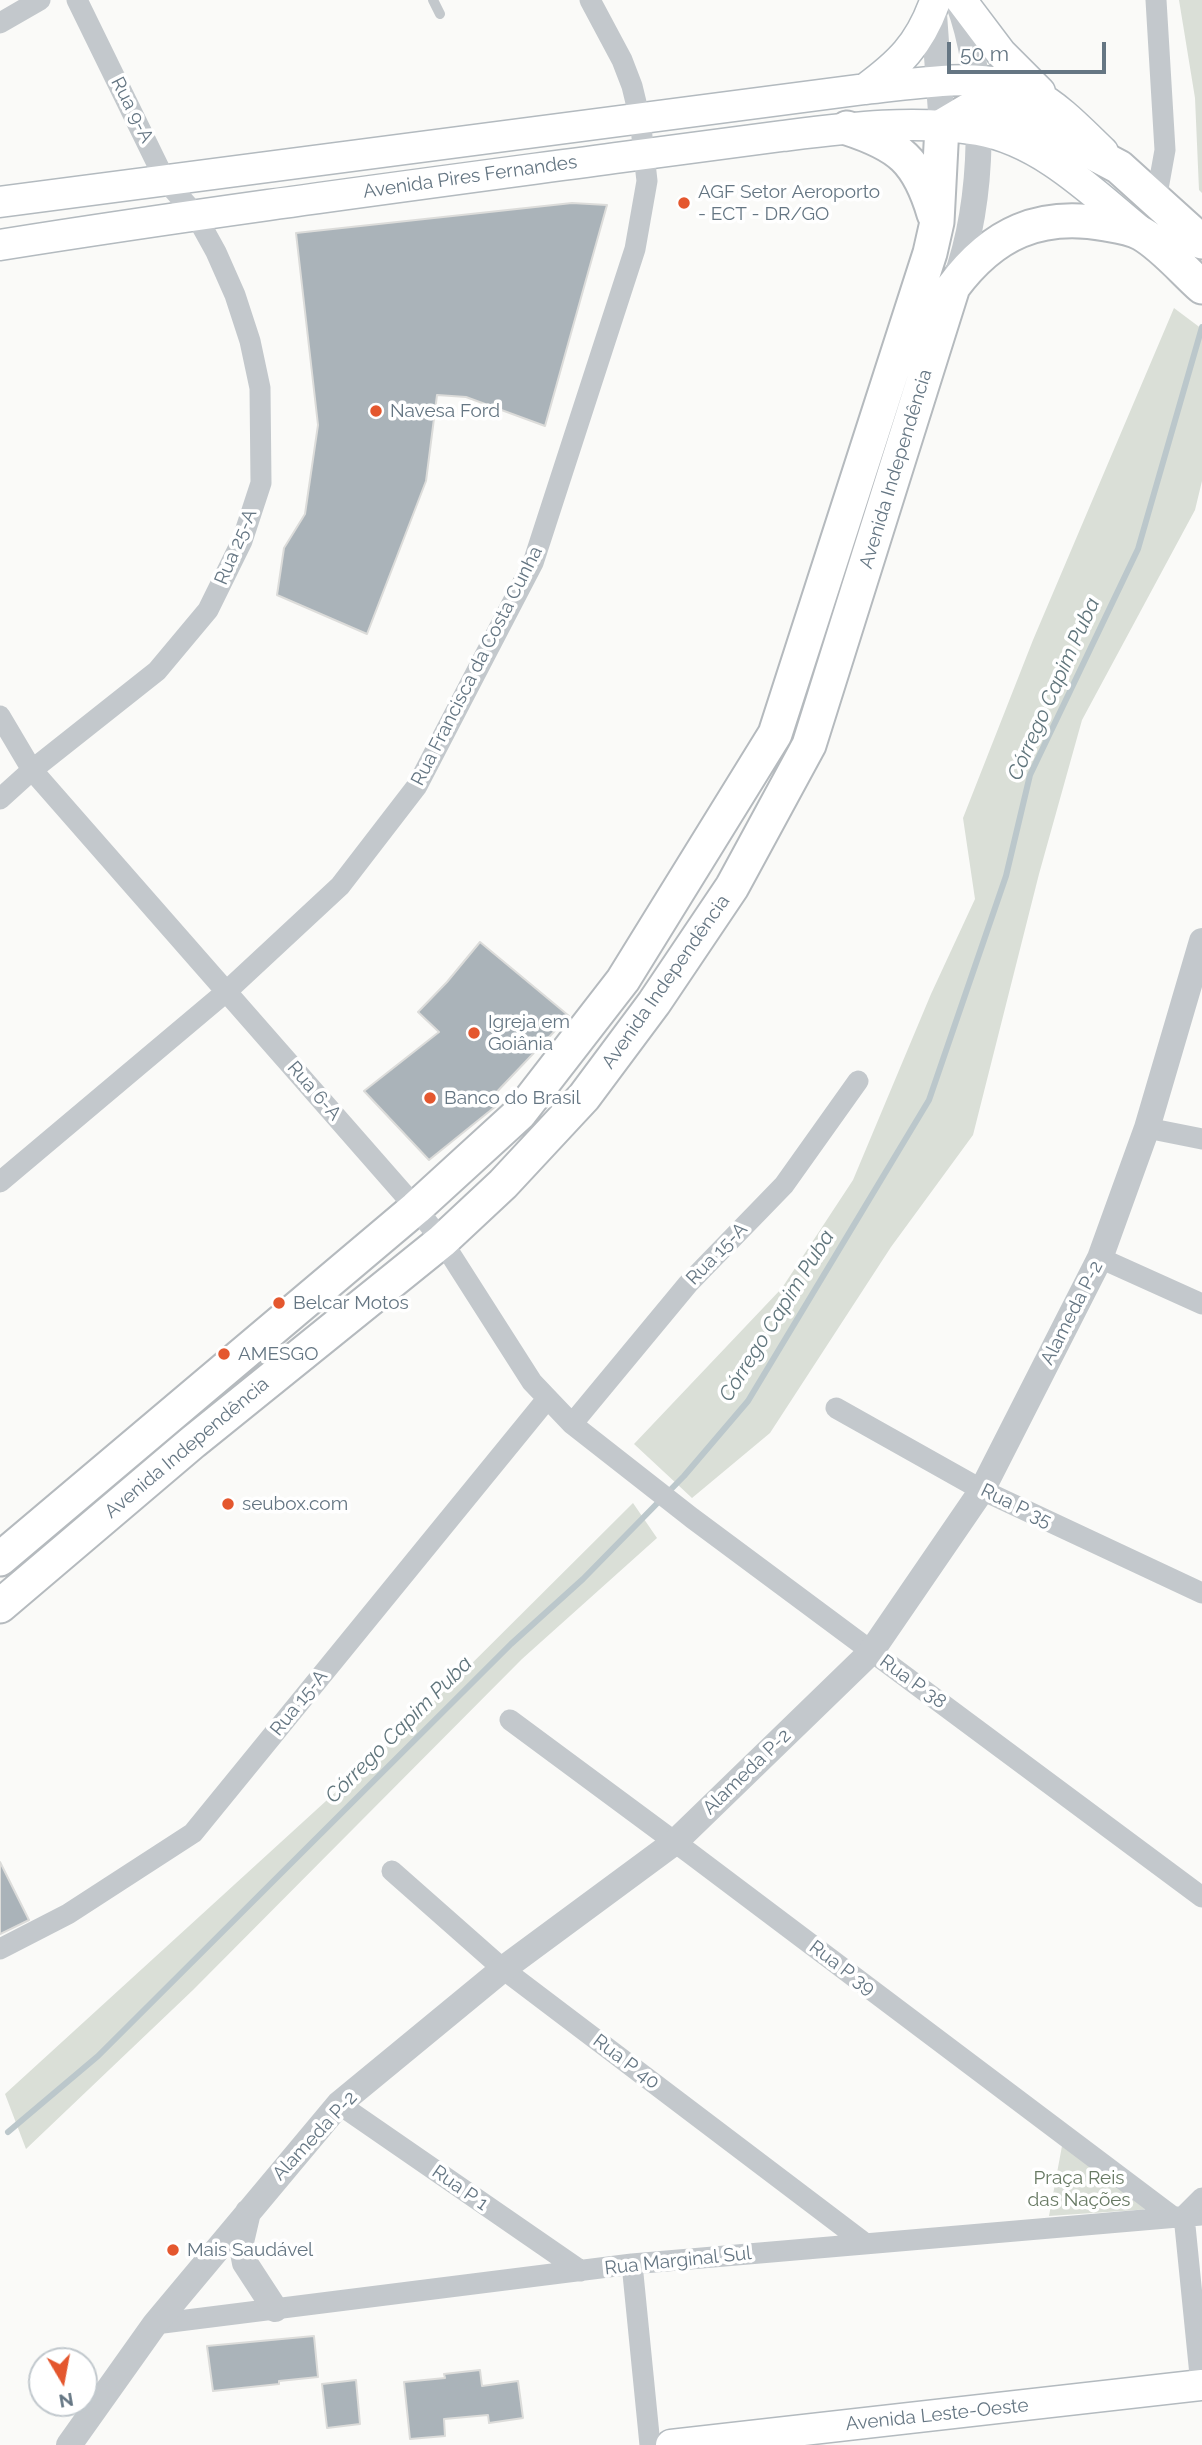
<!DOCTYPE html>
<meta charset="utf-8">
<style>
body{margin:0}
#map{position:relative;width:1202px;height:2445px;overflow:hidden;background:#fafaf8;font-family:Raleway,sans-serif}
canvas{display:block}
.north{position:absolute;left:28px;top:2347px;width:70px;height:70px;box-sizing:border-box;background:#fff;border:2px solid #c1c8cd;border-radius:50%;rotate:170deg;font-size:19px;font-weight:700;line-height:28px;text-align:center;color:#657683}
.north::after{content:'';display:block;margin:auto;width:24px;height:32px;background:#e4572e;clip-path:polygon(50% 0,100% 100%,50% 72%,0 100%)}
.scale{position:absolute;left:947px;top:42px;width:159px;height:32px;box-sizing:border-box;border:4px solid #657683;border-top:0;padding-left:9px;font-size:21px;line-height:24px;white-space:nowrap;color:#657683;-webkit-text-stroke:5px #fff;paint-order:stroke}
</style>
<div id="map">
<canvas width="1202" height="2445"></canvas>
<div class="north">N</div>
<div class="scale">50 m</div>
</div>
<script>
const g = document.querySelector('canvas').getContext('2d');
g.lineJoin = 'round';
function paint(path, color) { g.fillStyle = color; g.fill(path, 'evenodd'); }
function trace(path, color, width, dash) { g.strokeStyle = color; g.lineWidth = width; g.lineCap = dash ? 'butt' : 'round'; g.setLineDash(dash || []); g.stroke(path); }
function write(font, color, halo, rows, align = 'center') {
  g.font = font + ' Raleway,sans-serif'; g.lineWidth = 7; g.setLineDash([]); g.textBaseline = 'middle'; g.strokeStyle = halo; g.fillStyle = color; for (const [text, x, y, turn = 0] of rows) {
    g.save(); g.translate(x, y); g.rotate((+turn || 0) * Math.PI / 180); g.textAlign = isNaN(turn) ? turn : align; if (halo) g.strokeText(text, 0, 0); g.fillText(text, 0, 0); g.restore();
  }
}
paint(new Path2D(`
 M 1179,0 L 1202,0 L 1202,193 L 1199,190 L 1195,98 Z
 M 1174,308 L 1202,329 L 1202,481 L 1195,510 L 1082,720 L 1039,874 L 973,1135 L 891,1247 L 770,1433 L 692,1498 L 634,1444 L 782,1288 L 853,1180 L 931,994 L 975,899 L 963,818 L 1033,640 Z
 M 633,1503 L 657,1538 L 522,1659 L 193,1990 L 26,2149 L 5,2094 L 418,1717 Z
 M 1062,2146 L 1151,2209 L 1049,2216 Z`), '#dadfd7');
trace(new Path2D(`
 M 8,2132 L 98,2056 L 511,1644 L 583,1579 L 684,1476 L 748,1401 L 929,1100 L 1006,876 L 1030,775 L 1138,549 L 1202,327`), '#bbc7cb', 6);
const building = new Path2D(`
 M 572,203 L 607,205 L 545,426 L 466,397 L 437,395 L 426,481 L 367,634 L 277,595 L 284,548 L 305,514 L 318,425 L 296,233 Z
 M 480,942 L 569,1016 L 490,1099 L 496,1106 L 429,1160 L 364,1091 L 439,1032 L 418,1012 L 447,982 Z
 M 0,1862 L 29,1920 L 0,1934 Z
 M 314,2336 L 318,2377 L 279,2381 L 279,2384 L 213,2391 L 207,2346 Z
 M 480,2370 L 482,2386 L 518,2381 L 523,2418 L 489,2423 L 488,2415 L 444,2419 L 445,2436 L 410,2439 L 404,2382 L 445,2378 L 444,2374 Z
 M 356,2380 L 360,2424 L 327,2428 L 322,2384 Z`);
paint(building, '#aab3b9');
trace(building, '#dcdcda', 2);
const secondary = new Path2D(`
 M 961,0 L 1001,53 L 1040,92
 M 865,89 C 899,64 919,45 934,4
 M 0,202 L 865,89 C 916,84 984,70 1032,93 C 1059,107 1081,131 1103,152
 M 0,245 C 207,212 415,185 623,157 C 676,150 729,143 782,136 C 846,128 913,119 978,130 C 1042,141 1093,193 1142,233
 M 671,2445 L 1202,2385`);
const primary = new Path2D(`
 M 847,128 C 899,145 918,160 934,214
 M 0,1559 L 416,1208 L 520,1113 L 623,980 L 775,734 L 930,253 L 937,222 L 942,126 L 969,110 L 978,109 L 1003,112 L 1032,121 L 1119,167 L 1202,242
 M 0,1606 L 193,1442 L 442,1241 L 503,1184 L 584,1097 L 654,1003 L 732,887 L 809,745 L 953,287 C 993,233 1040,212 1106,224 C 1118,226 1132,228 1142,234 C 1163,246 1184,271 1202,287`);
trace(secondary, '#b3babf', 33);
trace(primary, '#b5babe', 37);
trace(new Path2D(`
 M 433,0 L 440,14`), '#c3c8cc', 10);
trace(new Path2D(`
 M 0,23 L 40,0
 M 1156,200 L 1165,150 L 1156,0
 M 0,716 L 32,770 L 416,1208 L 442,1241 L 532,1382 L 572,1424 L 692,1518 L 1202,1897
 M 0,799 L 32,770 L 157,671 L 208,610 L 242,541 L 261,483 L 260,388 L 250,341 L 235,295 L 216,252 L 195,214 L 165,180 L 77,0
 M 1147,1128 L 1202,1139
 M 0,1182 L 227,991 L 340,886 L 417,786 L 533,563 L 635,249 L 647,181 L 640,119 L 632,86 L 622,60 L 590,0
 M 1100,1258 L 1202,1304
 M 836,1408 L 982,1490 L 1202,1593
 M 572,1424 L 688,1284 L 784,1185 L 858,1081
 M 510,1720 L 691,1854 L 1173,2217
 M 392,1871 L 503,1969 L 866,2244
 M 0,1949 L 68,1914 L 193,1833 L 547,1399
 M 339,2104 L 581,2271
 M 632,2264 L 650,2445
 M 155,2324 L 632,2264 L 1202,2215
 M 1201,2385 L 1184,2216 L 1202,2198`), '#c3c8cc', 21);
trace(new Path2D(`
 M 933,0 L 942,126
 M 955,281 C 984,201 988,81 958,2
 M 248,2212 L 241,2242 L 245,2263 L 275,2309
 M 69,2445 L 155,2324 L 339,2104 L 503,1969 L 675,1842 L 871,1652 L 982,1490 L 1100,1258 L 1147,1128 L 1202,941`), '#c3c8cc', 26);
trace(secondary, '#fff', 30);
trace(primary, '#fff', 33);
for (const [x, y, r, color] of [
 [684,203,7,"#e4572e"],
 [376,411,7,"#e4572e"],
 [474,1033,7,"#e4572e"],
 [430,1098,7,"#e4572e"],
 [279,1303,7,"#e4572e"],
 [224,1354,7,"#e4572e"],
 [228,1504,7,"#e4572e"],
 [173,2250,7,"#e4572e"]
]) { const dot = new Path2D(); dot.arc(x, y, r, 0, 2 * Math.PI); g.fillStyle = color; g.fill(dot); trace(dot, '#fff', 2.5); }
write('19px', '#657683', '#fff', [
 ["Rua 9-A",132,110,63],
 ["Avenida Pires Fernandes",470,177,-8],
 ["Avenida Independência",896,469,-73],
 ["Rua 25-A",236,547,-67],
 ["Rua Francisca da Costa Cunha",477,666,-63],
 ["Avenida Independência",666,982,-55],
 ["Rua 6-A",314,1091,49],
 ["Rua 15-A",717,1254,-46],
 ["Alameda P-2",1072,1313,-63],
 ["Avenida Independência",187,1448,-40],
 ["Rua P 35",1016,1506,26],
 ["Rua P 38",913,1682,36],
 ["Rua 15-A",299,1703,-51],
 ["Alameda P-2",747,1772,-44],
 ["Rua P 39",842,1968,37],
 ["Rua P 40",626,2062,37],
 ["Alameda P-2",315,2136,-47],
 ["Rua P 1",460,2188,35],
 ["Rua Marginal Sul",678,2261,-6],
 ["Avenida Leste-Oeste",937,2415,-6]
]);
write('19px', '#657683', '#fff', [
 ["AGF Setor Aeroporto",698,192],
 ["- ECT - DR/GO",698,214],
 ["Navesa Ford",390,411],
 ["Igreja em",488,1022],
 ["Goiânia",488,1044],
 ["Banco do Brasil",444,1098],
 ["Belcar Motos",293,1303],
 ["AMESGO",238,1354],
 ["seubox.com",242,1504],
 ["Mais Saudável",187,2250]
], 'left');
write('19px', '#687a64', '#fff', [
 ["Praça Reis",1079,2178],
 ["das Nações",1079,2200]
]);
write('italic 21px', '#60757c', '#fff', [
 ["Córrego Capim Puba",1054,689,-66],
 ["Córrego Capim Puba",777,1316,-58],
 ["Córrego Capim Puba",399,1730,-45]
]);
</script>
